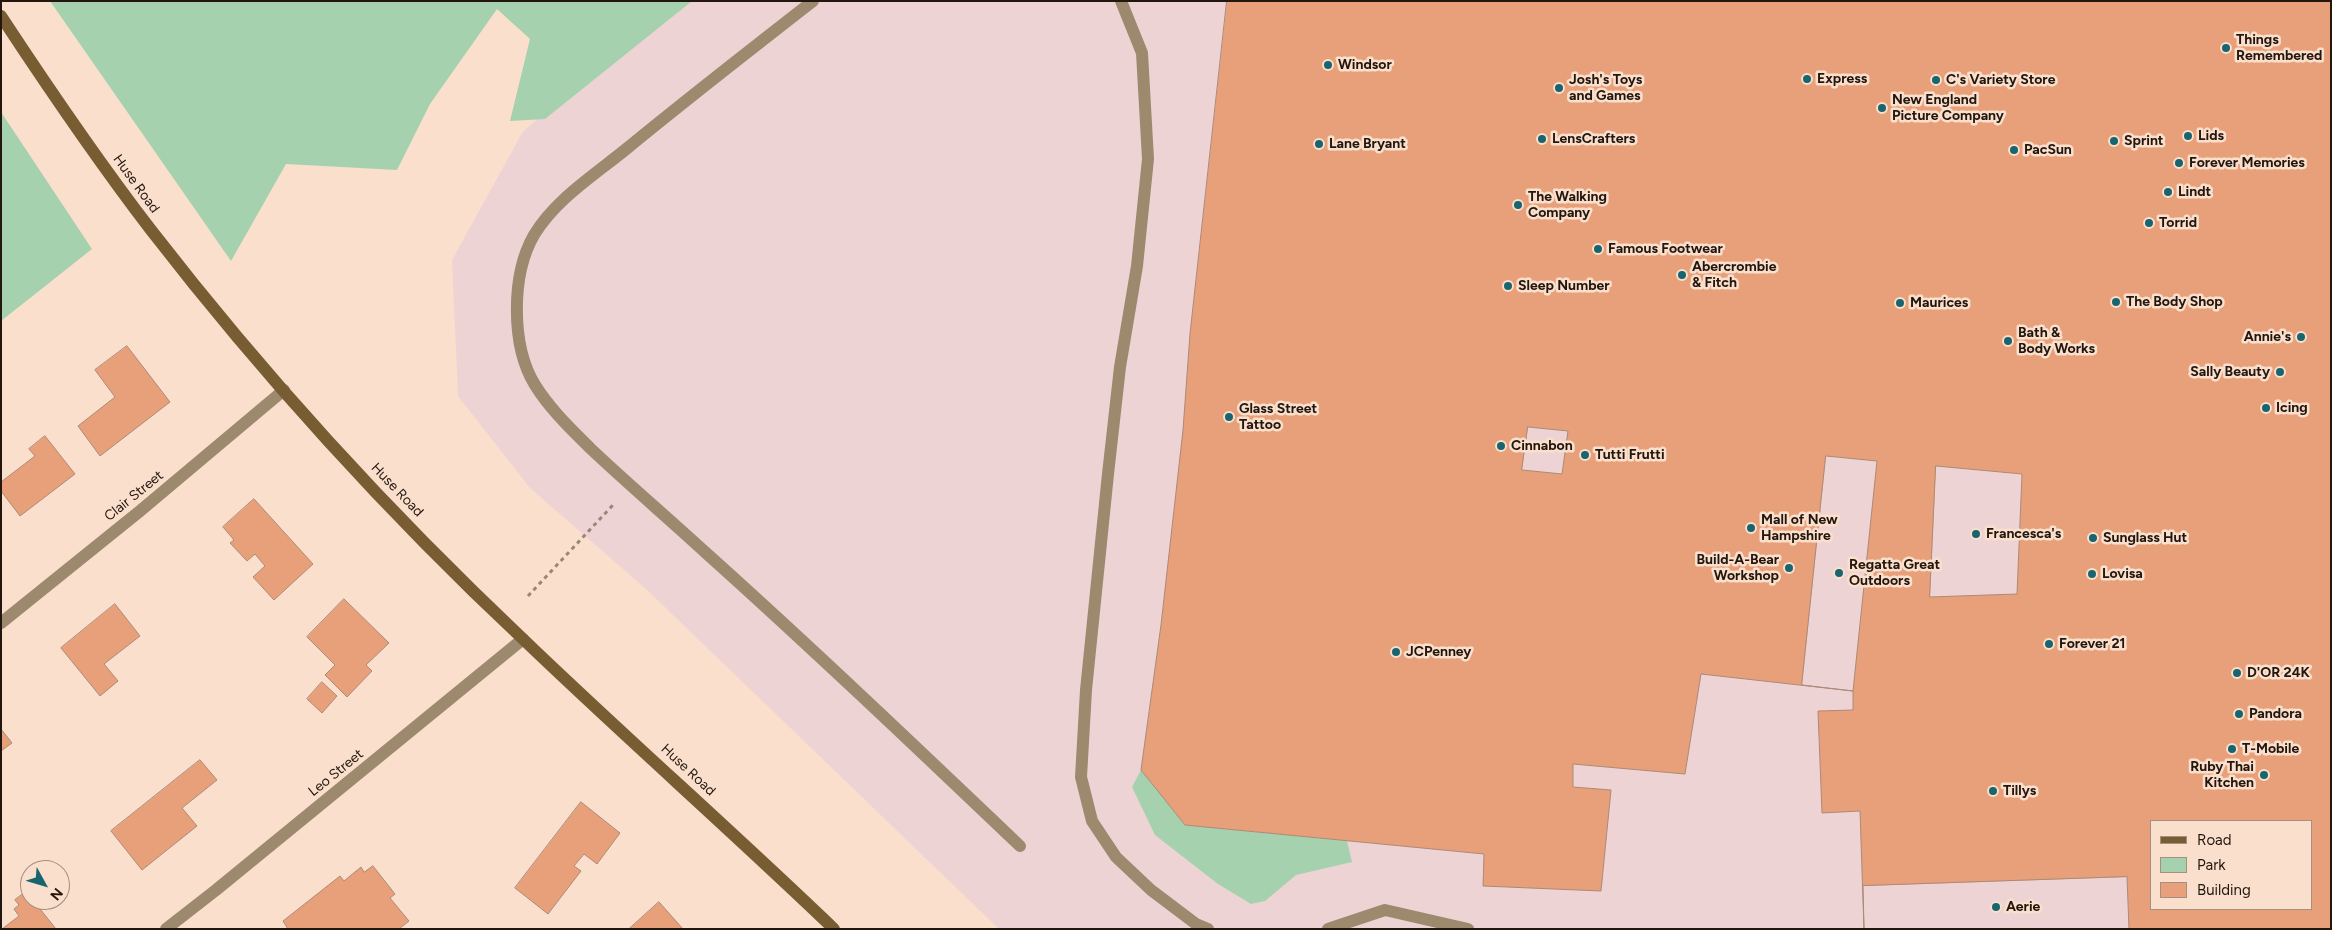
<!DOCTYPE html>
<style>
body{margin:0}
#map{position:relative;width:2332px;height:930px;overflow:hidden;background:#fadfcc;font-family:Figtree,sans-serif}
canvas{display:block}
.frame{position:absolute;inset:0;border:2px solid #22160e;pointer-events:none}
.legend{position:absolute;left:2150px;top:820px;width:162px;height:90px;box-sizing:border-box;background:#fadfcc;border:1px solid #a48f80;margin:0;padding:6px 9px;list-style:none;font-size:15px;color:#22160e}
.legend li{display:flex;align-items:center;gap:10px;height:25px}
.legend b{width:25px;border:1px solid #a48f80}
.north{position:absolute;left:20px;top:860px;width:50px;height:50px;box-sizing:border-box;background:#fadfcc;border:1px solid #a48f80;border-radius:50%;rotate:129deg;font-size:14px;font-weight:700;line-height:20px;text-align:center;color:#22160e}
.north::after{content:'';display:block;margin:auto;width:18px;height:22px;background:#19656f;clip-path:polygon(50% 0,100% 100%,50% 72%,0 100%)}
</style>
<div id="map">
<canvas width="2332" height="930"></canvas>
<div class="frame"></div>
<ul class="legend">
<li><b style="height:6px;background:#785d33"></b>Road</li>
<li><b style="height:14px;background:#a6d1ae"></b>Park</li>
<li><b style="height:14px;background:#e7a079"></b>Building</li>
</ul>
<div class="north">N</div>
</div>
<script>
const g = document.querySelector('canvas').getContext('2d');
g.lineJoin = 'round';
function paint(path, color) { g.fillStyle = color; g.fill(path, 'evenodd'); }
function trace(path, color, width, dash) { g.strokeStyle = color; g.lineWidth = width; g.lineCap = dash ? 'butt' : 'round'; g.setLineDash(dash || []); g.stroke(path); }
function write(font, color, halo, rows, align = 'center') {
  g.font = font + ' Figtree,sans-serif'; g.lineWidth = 5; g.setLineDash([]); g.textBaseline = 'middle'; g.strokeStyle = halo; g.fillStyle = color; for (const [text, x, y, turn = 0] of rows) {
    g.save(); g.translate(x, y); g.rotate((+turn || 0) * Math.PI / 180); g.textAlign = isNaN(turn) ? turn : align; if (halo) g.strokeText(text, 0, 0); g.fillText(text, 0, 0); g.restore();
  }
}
paint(new Path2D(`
 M 666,1 L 2331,1 L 2331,929 L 999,929 L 646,589 L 530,488 L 458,396 L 452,260 L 522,133 ZM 2151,821 L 2311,821 L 2311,909 L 2151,909 Z`), '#eed3d5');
paint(new Path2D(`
 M 50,1 L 692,1 L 545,119 L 510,121 L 530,39 L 497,9 L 430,104 L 397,170 L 286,164 L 231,261 Z
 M 1,112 L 92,249 L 1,321 Z
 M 1141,770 L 1185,825 L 1347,841 L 1352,862 L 1296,875 L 1265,901 L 1251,904 L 1218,884 L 1155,835 L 1132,787 Z`), '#a6d1ae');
const building = new Path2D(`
 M 1227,1 L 2331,1 L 2331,929 L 1864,929 L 1860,811 L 1822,813 L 1818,711 L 1853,710 L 1853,691 L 1701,674 L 1685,774 L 1573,764 L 1573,787 L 1611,790 L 1601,891 L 1483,886 L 1484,854 L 1185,825 L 1141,770 L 1161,625 L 1183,430 L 1190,334 ZM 2151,821 L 2311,821 L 2311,909 L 2151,909 Z
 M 127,346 L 170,402 L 100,456 L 78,426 L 115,397 L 95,370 Z
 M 1528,427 L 1568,431 L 1562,474 L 1522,470 Z
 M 45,436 L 75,474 L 20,516 L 1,491 L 1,482 L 35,456 L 29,449 Z
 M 1826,456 L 1877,461 L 1853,691 L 1802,685 Z
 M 1936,466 L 2022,474 L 2017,594 L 1930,597 Z
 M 254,499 L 313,564 L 274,600 L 253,577 L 265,566 L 255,554 L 247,561 L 230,543 L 234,540 L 223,527 Z
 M 344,599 L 389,643 L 366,665 L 372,671 L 347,697 L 325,675 L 335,665 L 307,637 Z
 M 115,604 L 140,636 L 104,664 L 118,681 L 100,696 L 61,648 Z
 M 322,682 L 337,696 L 322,713 L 307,699 Z
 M 1,729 L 12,743 L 1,751 Z
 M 200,760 L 217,780 L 182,808 L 197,826 L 142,870 L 111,831 Z
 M 581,802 L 620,833 L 597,864 L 584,854 L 574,866 L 581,871 L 548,914 L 515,888 Z
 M 373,866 L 395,894 L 390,898 L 409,921 L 399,929 L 288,929 L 283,921 L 340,876 L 344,881 L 361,867 L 364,872 Z
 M 2127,877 L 2129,929 L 1864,929 L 1863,886 Z
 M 27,891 L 30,900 L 33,900 L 56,929 L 2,929 L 19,916 L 14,909 L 19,905 L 15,900 Z
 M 659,902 L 683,929 L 629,929 Z`);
paint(building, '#e7a079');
trace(building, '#ac8a78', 1);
trace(new Path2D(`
 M 528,596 L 613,505`), '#9a8678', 3, [4, 4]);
trace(new Path2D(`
 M 813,1 C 750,50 687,99 625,150 C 594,175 555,200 534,235 C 511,275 511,346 535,385 C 550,409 570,428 590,448 C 628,484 667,517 705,552 C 812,648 916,747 1020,846
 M 1121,1 L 1142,53 L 1148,159 L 1137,266 L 1120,367 L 1108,474 L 1086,690 L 1081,777 L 1092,821 L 1116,857 L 1151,890 L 1196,924 L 1208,929
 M 1328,929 L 1385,910 L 1468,929`), '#9c896e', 12);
trace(new Path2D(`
 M 1,623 L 140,511 L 284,390
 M 166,929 L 216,890 L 523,639`), '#9c896e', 12);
trace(new Path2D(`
 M 1,16 C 49,89 98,161 151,230 C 264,376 390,514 524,640 C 626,738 732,831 834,929`), '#785d33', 12);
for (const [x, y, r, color] of [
 [2226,48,5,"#19656f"],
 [1328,65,5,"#19656f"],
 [1807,79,5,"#19656f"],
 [1936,80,5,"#19656f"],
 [1559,88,5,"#19656f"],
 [1882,108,5,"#19656f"],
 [2188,136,5,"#19656f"],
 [1542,139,5,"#19656f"],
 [2114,141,5,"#19656f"],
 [1319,144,5,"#19656f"],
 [2014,150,5,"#19656f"],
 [2179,163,5,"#19656f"],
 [2168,192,5,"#19656f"],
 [1518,205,5,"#19656f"],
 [2149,223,5,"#19656f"],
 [1598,249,5,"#19656f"],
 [1682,275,5,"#19656f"],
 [1508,286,5,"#19656f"],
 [2116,302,5,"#19656f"],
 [1900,303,5,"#19656f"],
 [2301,337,5,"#19656f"],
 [2008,341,5,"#19656f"],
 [2280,372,5,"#19656f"],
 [2266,408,5,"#19656f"],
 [1229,417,5,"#19656f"],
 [1501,446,5,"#19656f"],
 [1585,455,5,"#19656f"],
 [1751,528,5,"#19656f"],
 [1976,534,5,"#19656f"],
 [2093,538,5,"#19656f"],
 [1789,568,5,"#19656f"],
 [1839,573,5,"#19656f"],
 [2092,574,5,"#19656f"],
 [2049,644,5,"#19656f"],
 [1396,652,5,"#19656f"],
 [2237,673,5,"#19656f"],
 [2239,714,5,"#19656f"],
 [2232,749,5,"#19656f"],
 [2264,775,5,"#19656f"],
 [1993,791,5,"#19656f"],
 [1996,907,5,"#19656f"]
]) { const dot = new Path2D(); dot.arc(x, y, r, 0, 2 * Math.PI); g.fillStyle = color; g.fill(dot); trace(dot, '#fadfcc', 2); }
write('bold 14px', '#22160e', '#fadfcc', [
 ["Things",2236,40],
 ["Remembered",2236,56],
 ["Windsor",1338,65],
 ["Express",1817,79],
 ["Josh's Toys",1569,80],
 ["and Games",1569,96],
 ["C's Variety Store",1946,80],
 ["New England",1892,100],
 ["Picture Company",1892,116],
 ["Lids",2198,136],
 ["LensCrafters",1552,139],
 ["Sprint",2124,141],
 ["Lane Bryant",1329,144],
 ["PacSun",2024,150],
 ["Forever Memories",2189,163],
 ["Lindt",2178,192],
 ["The Walking",1528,197],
 ["Company",1528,213],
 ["Torrid",2159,223],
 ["Famous Footwear",1608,249],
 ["Abercrombie",1692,267],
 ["& Fitch",1692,283],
 ["Sleep Number",1518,286],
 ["The Body Shop",2126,302],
 ["Maurices",1910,303],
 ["Bath &",2018,333],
 ["Body Works",2018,349],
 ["Annie's",2291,337,"right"],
 ["Sally Beauty",2270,372,"right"],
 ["Icing",2276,408],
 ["Glass Street",1239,409],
 ["Tattoo",1239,425],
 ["Cinnabon",1511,446],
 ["Tutti Frutti",1595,455],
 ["Mall of New",1761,520],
 ["Hampshire",1761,536],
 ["Francesca's",1986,534],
 ["Sunglass Hut",2103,538],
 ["Build-A-Bear",1779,560,"right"],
 ["Workshop",1779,576,"right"],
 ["Regatta Great",1849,565],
 ["Outdoors",1849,581],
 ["Lovisa",2102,574],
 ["Forever 21",2059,644],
 ["JCPenney",1406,652],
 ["D'OR 24K",2247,673],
 ["Pandora",2249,714],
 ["T-Mobile",2242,749],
 ["Ruby Thai",2254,767,"right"],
 ["Kitchen",2254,783,"right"],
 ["Tillys",2003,791],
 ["Aerie",2006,907]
], 'left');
write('14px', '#22160e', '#fadfcc', [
 ["Huse Road",136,184,54],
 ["Huse Road",397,490,46],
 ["Clair Street",134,496,-39],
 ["Huse Road",688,770,43],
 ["Leo Street",336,773,-39]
]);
</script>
